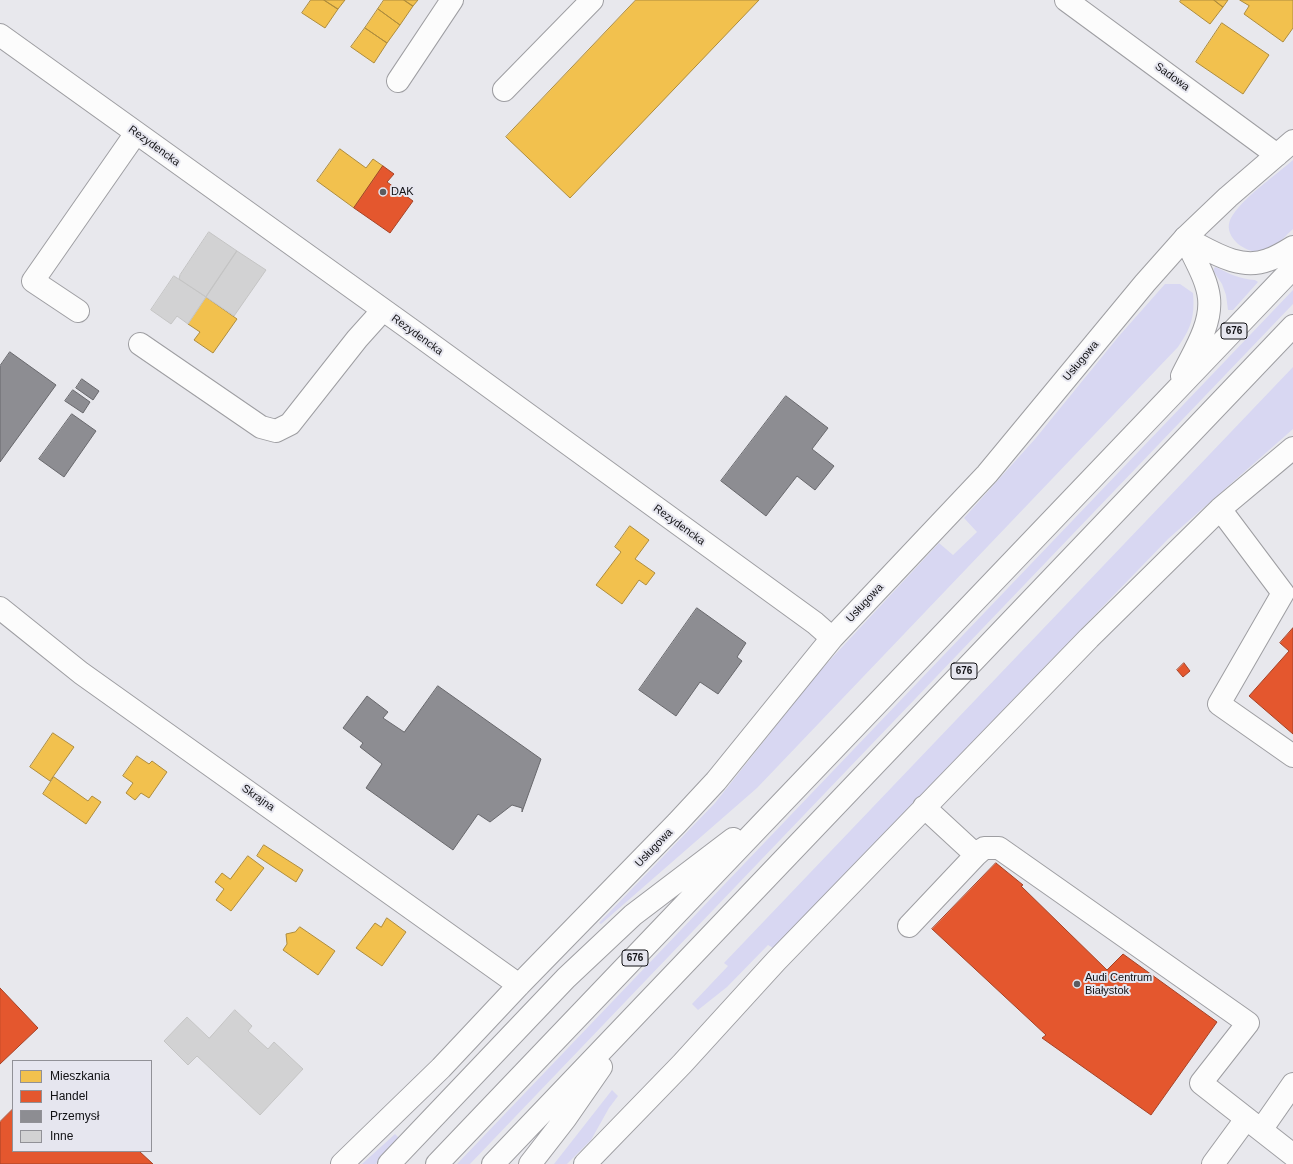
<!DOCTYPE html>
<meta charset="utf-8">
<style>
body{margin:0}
#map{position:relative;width:1293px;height:1164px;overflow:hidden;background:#e8e8ed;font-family:Arial,sans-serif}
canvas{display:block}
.legend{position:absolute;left:12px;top:1060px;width:140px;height:92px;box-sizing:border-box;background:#e6e6ef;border:1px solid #919197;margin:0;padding:5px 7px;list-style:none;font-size:12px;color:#111114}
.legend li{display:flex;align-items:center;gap:8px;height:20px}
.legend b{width:20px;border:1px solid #919197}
</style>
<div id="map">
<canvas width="1293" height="1164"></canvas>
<ul class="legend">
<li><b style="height:11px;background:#f2c14e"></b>Mieszkania</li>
<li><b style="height:11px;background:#e4572e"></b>Handel</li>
<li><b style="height:11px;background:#8d8d92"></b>Przemysł</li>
<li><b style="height:11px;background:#d2d2d3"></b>Inne</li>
</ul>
</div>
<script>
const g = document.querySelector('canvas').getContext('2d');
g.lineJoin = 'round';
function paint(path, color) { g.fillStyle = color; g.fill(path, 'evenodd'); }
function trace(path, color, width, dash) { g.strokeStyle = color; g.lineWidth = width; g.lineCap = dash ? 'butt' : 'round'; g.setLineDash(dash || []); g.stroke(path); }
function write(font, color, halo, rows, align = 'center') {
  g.font = font + ' Arial,sans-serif'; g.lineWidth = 4; g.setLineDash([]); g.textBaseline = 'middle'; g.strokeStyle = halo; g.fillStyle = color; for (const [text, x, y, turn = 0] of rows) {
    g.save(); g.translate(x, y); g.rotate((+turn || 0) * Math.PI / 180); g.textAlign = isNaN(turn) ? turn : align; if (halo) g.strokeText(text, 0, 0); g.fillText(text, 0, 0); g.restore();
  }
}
paint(new Path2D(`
 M 1293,160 L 1293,229 C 1286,235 1278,245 1271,249 C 1252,260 1220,238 1231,218 C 1241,199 1276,175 1293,160 Z
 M 1216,267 C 1229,274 1240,279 1255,280 L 1258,282 L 1233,310 L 1228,310 L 1226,295 L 1222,284 L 1214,272 L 1214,268 Z
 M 1165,284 L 1180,284 L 1193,293 C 1195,317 1191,328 1178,347 L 757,788 L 601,924 L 599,923 L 715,803 L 817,674 L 939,543 L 953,555 L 977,532 L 964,518 L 1035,439 L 1119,336 Z
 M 1293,290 L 1293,304 L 470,1164 L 457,1164 Z
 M 1293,367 L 1293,429 L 1168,539 L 773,948 L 768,945 L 727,987 L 698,1010 L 692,1004 L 728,966 L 724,963 Z
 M 612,1090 L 618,1096 L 609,1108 L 591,1140 L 567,1164 L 554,1164 Z
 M 395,1134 L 400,1139 L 376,1164 L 362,1164 Z`), '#d8d7f2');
const homes = new Path2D(`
 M 311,0 L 324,0 L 338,9 L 325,28 L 302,13 Z
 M 324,0 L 345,0 L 338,9 Z
 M 384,0 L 404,0 L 413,6 L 400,25 L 378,9 Z
 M 404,0 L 418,0 L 413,6 Z
 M 636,0 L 759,0 L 570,198 L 506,137 Z
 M 1181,0 L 1214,0 L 1223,7 L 1210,24 L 1180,2 Z
 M 1214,0 L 1228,0 L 1223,7 Z
 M 1240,0 L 1293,0 L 1293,28 L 1283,42 L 1244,14 L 1249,6 Z
 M 378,9 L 400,25 L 387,43 L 365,28 Z
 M 1222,23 L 1269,55 L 1243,94 L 1196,62 Z
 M 365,28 L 387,43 L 374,63 L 351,47 Z
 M 340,149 L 366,168 L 373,159 L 383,166 L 354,208 L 317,181 Z
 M 206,297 L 237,319 L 213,353 L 194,340 L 200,332 L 188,324 Z
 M 630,526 L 649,540 L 635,559 L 655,573 L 646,585 L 639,580 L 622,604 L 596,585 L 621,552 L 615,547 Z
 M 53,733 L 74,747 L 50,781 L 30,767 Z
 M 137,756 L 149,764 L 152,761 L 167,772 L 149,798 L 141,793 L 135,800 L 126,793 L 133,783 L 123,776 Z
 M 54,777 L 88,801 L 92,796 L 101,802 L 86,824 L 43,794 Z
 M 264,845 L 303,870 L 296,882 L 257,856 Z
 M 248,856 L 264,868 L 231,911 L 216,900 L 224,889 L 215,882 L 222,873 L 230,879 Z
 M 387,918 L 406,932 L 382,966 L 356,948 L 375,923 L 381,927 Z
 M 300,927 L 335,951 L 318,975 L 283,950 L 287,944 L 286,934 L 295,932 Z`);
paint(homes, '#f2c14e');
trace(homes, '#ae8c3d', 1);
const shops = new Path2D(`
 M 383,166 L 394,174 L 387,182 L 413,201 L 390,233 L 354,208 Z
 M 1293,628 L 1293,734 L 1249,696 L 1289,651 L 1280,643 Z
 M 1184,663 L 1190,671 L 1183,677 L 1177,670 Z
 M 996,863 L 1023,885 L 1021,886 L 1107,970 L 1123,954 L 1217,1022 L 1151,1115 L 1042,1038 L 1046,1035 L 932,929 Z
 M 0,988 L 38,1028 L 0,1064 Z
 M 13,1109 L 13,1151 L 139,1151 L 153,1164 L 0,1164 L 0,1122 Z`);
paint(shops, '#e4572e');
trace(shops, '#a54226', 1);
const industry = new Path2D(`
 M 10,352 L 56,385 L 0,462 L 0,366 Z
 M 82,379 L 99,391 L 93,400 L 76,388 Z
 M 73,390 L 90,402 L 83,413 L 65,401 Z
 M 786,396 L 828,428 L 812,449 L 834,466 L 815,490 L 797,476 L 766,516 L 721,481 Z
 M 72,414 L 96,431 L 64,477 L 39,459 Z
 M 697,608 L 746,643 L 737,657 L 742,661 L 718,694 L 700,682 L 676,716 L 639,690 Z
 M 438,686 L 541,759 L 522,812 L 522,808 L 512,805 L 490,822 L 478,814 L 453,850 L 366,788 L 382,764 L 360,747 L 363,743 L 343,728 L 367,696 L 388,712 L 383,718 L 404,732 Z`);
paint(industry, '#8d8d92');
trace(industry, '#68686c', 1);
const building = new Path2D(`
 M 209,232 L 237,251 L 206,297 L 179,279 L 180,275 Z
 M 237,251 L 266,270 L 234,316 L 206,297 Z
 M 174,276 L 206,297 L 188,324 L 177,316 L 171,324 L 151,310 Z
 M 235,1010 L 252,1026 L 248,1031 L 268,1049 L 274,1042 L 303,1069 L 260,1115 L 197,1056 L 188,1065 L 164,1041 L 187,1017 L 209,1038 Z`);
paint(building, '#d2d2d3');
trace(building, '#c4c4c4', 1);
const minor = new Path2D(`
 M 1066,0 L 1277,155
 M 0,35 L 417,334 L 815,623 L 832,638
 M 398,81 L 452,0
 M 504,90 L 592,0
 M 78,311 L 33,281 L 136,133
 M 140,344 L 261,427 L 276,431 L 290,424 L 357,339 L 383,310
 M 1220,509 L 1283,593 L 1219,704 L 1293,756
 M 0,608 L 81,673 L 519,985
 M 924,807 L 976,855 L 984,848 L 999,848 L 1248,1023 L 1201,1083 L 1293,1155
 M 909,926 L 976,855
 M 1261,1130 L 1293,1084
 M 342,1164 L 441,1068 L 519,985 L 677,823 L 716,781 L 832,638 L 987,474 L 1145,283 L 1185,238 L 1228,197 L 1293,141
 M 585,1164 L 682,1064 L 776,961 L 1089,638 L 1220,509 L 1293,448
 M 1213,1164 L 1246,1119`);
const major = new Path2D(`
 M 1185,238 C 1211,251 1239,271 1268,260 C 1277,257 1285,252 1293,247
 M 1182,376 C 1193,353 1212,325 1209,298 C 1207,278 1193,257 1185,238
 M 389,1164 L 566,978 L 633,915 L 733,839
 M 437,1164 L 1293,268
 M 493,1164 L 1293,326
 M 530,1164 L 565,1119 L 601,1067`);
trace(minor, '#9e9ea2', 24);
trace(major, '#9e9ea2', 24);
trace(minor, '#fcfcfc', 22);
trace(major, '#fcfcfc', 22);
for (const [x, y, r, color] of [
 [383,192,4,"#5c5c60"],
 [1077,984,4,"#5c5c60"]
]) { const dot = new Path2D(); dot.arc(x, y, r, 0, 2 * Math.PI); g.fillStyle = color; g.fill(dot); trace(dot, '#e6e6ef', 1.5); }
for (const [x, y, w] of [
 [1234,331,26],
 [964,671,26],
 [635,958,26]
]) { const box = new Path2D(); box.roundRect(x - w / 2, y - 8, w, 16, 3); g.fillStyle = '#e6e6ef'; g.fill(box); trace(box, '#111114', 1); }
write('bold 10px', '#111114', null, [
 ["676",1234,331],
 ["676",964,671],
 ["676",635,958]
]);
write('11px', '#111114', '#e6e6ef', [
 ["Sadowa",1172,77,36],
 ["Rezydencka",154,146,36],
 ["Rezydencka",417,335,36],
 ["Usługowa",1081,361,-50],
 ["Rezydencka",679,525,36],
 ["Usługowa",865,603,-47],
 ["Skrajna",258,798,35],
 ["Usługowa",654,848,-46]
]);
write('11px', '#111114', '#e6e6ef', [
 ["DAK",391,192],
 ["Audi Centrum",1085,978],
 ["Białystok",1085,991]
], 'left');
</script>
